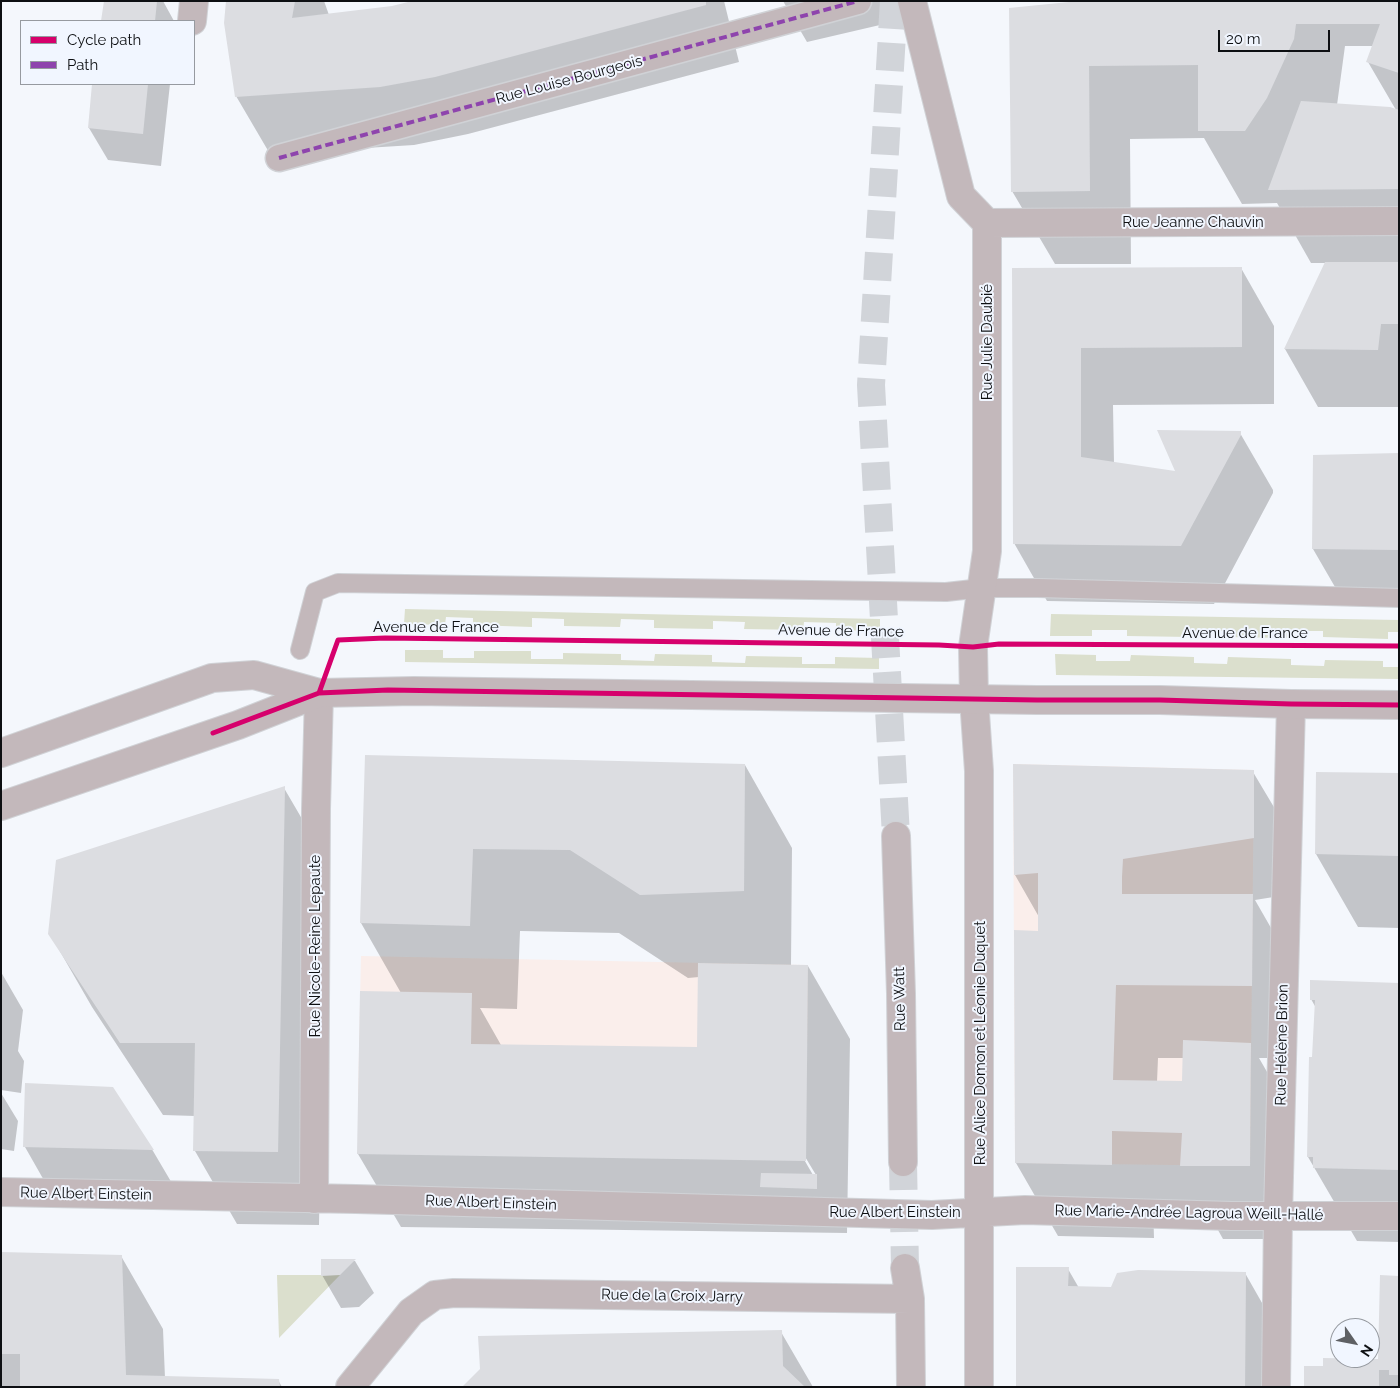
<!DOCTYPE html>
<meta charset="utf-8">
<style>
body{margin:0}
#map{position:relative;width:1400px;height:1388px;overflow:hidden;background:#f4f7fc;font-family:Raleway,sans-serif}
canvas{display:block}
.frame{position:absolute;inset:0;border:2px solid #0d0f12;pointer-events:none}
.legend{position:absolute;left:20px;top:20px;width:175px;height:65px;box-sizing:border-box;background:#f1f6ff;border:1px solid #969aa0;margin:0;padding:6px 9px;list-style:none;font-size:15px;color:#0d0f12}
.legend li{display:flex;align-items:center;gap:10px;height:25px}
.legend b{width:25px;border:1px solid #969aa0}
.north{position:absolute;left:1330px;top:1318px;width:50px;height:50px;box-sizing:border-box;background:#f1f6ff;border:1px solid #969aa0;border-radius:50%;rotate:123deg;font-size:14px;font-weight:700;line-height:20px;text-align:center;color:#0d0f12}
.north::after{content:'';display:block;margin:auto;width:18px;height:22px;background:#5e6064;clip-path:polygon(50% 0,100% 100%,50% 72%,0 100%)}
.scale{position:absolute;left:1218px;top:30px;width:112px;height:22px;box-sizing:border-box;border:2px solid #0d0f12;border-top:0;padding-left:6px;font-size:15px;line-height:18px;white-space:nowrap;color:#0d0f12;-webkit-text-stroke:4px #f1f6ff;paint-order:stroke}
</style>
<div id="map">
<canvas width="1400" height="1388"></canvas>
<div class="frame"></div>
<ul class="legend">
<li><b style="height:6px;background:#d6006c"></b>Cycle path</li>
<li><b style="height:6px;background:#8e44ad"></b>Path</li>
</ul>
<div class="north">N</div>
<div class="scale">20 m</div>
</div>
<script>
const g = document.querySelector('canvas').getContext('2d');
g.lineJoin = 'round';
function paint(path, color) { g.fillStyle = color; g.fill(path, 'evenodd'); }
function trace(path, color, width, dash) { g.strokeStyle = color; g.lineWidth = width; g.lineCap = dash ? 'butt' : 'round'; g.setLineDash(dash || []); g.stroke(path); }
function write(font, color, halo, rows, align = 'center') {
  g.font = font + ' Raleway,sans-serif'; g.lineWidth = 4; g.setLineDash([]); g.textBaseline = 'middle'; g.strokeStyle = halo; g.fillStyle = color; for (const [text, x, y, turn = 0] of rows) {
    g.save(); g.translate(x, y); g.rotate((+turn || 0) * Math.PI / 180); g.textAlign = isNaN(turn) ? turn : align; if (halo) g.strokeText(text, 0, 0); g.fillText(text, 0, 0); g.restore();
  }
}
paint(new Path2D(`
 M 1013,764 L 1254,770 L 1250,1166 L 1015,1163 Z
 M 361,956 L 808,965 L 807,1049 L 358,1094 Z`), '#faeeeb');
paint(new Path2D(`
 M 405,609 L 880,619 L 880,631 L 836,630 L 836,623 L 804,622 L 803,630 L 744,629 L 745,622 L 713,621 L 713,629 L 654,628 L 654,620 L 621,619 L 620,627 L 564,626 L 564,619 L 532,618 L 532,627 L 473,625 L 473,618 L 446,617 L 445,625 L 404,624 Z
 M 1051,614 L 1399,620 L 1399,632 L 1388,632 L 1388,639 L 1323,637 L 1323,631 L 1289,631 L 1288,638 L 1226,637 L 1225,631 L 1191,631 L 1190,637 L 1127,636 L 1127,630 L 1092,630 L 1092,636 L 1050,636 Z
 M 405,650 L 443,650 L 443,658 L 474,658 L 474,651 L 531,651 L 531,659 L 563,659 L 563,653 L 619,654 L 621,654 L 621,660 L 654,661 L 655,654 L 712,655 L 712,662 L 745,663 L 746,656 L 802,657 L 802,664 L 835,664 L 835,657 L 879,658 L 879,669 L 405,662 Z
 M 1055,654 L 1096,655 L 1096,661 L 1130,661 L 1131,655 L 1194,657 L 1194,663 L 1227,664 L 1228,657 L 1291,659 L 1291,665 L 1324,666 L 1325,660 L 1383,661 L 1383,667 L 1399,667 L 1399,679 L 1056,675 Z
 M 277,1275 L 340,1275 L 279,1338 Z`), '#dbdfcd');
paint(new Path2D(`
 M 105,1 L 163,1 L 174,21 L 102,21 Z
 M 228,1 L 324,1 L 329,15 L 392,7 L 418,1 L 724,1 L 739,62 L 468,134 L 414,145 L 270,154 L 236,96 Z
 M 783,1 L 906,1 L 910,18 L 807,42 Z
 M 1399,1 L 1399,407 L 1318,407 L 1285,349 L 1326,263 L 1311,263 L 1277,203 L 1242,204 L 1204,138 L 1130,139 L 1131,264 L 1055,264 L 1012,191 L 1011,9 ZM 1345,46 L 1374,46 L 1368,62 L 1396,110 L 1337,105 Z
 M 93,84 L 170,84 L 161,166 L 108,160 L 89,128 Z
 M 1241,268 L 1274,326 L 1274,404 L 1113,405 L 1114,463 L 1177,472 L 1240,433 L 1273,490 L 1273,493 L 1214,604 L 1047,601 L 1014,543 L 1014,270 Z
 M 1399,454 L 1399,607 L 1346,606 L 1313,549 Z
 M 366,757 L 745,765 L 792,848 L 791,966 L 808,966 L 850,1039 L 847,1233 L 401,1227 L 358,1154 L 401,993 L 361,923 ZM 520,931 L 619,933 L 688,978 L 699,977 L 698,1048 L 501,1045 L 480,1008 L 517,1009 ZM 804,1155 L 816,1175 L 813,1175 L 802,1156 Z
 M 1253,772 L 1287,829 L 1286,895 L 1255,900 L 1294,968 L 1293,1058 L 1259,1058 L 1293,1117 L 1292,1239 L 1223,1239 L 1204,1205 L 1153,1204 L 1154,1238 L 1058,1236 L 1016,1163 L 1015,931 L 1039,932 L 1039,917 L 1015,875 ZM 1158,1058 L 1184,1058 L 1183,1082 L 1157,1082 Z
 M 1317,773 L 1399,775 L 1399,928 L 1358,927 L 1316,854 Z
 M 284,788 L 326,860 L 319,1225 L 237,1224 L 195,1151 L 195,1116 L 163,1115 L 92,1007 L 50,934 Z
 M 1,972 L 23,1010 L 18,1051 L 24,1061 L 21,1093 L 1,1090 Z
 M 1399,983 L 1399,1242 L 1357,1241 L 1308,1157 L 1316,1008 L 1311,999 Z
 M 26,1084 L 112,1088 L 153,1151 L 186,1207 L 58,1205 L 25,1147 Z
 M 1,1093 L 18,1121 L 14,1151 L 1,1149 Z
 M 1,1254 L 121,1256 L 163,1329 L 165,1378 L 278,1380 L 282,1387 L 1,1387 Z
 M 322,1260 L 355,1261 L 374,1293 L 359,1307 L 341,1308 L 322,1275 Z
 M 1068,1269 L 1079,1288 L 1112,1288 L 1245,1273 L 1278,1331 L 1278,1387 L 1018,1387 Z
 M 1399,1277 L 1399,1387 L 1305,1387 L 1324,1367 L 1380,1360 Z
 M 781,1332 L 813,1387 L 464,1387 Z`), '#0003');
paint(new Path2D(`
 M 104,1 L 157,1 L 155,21 L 101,21 Z
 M 226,1 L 295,1 L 292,18 L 392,6 L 412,1 L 706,1 L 706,5 L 435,77 L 380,87 L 235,97 L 224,23 Z
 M 1079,1 L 1399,1 L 1399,73 L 1366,62 L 1380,24 L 1296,24 L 1294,39 L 1267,98 L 1245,131 L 1198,131 L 1198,65 L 1089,66 L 1090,191 L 1011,192 L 1009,8 Z
 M 92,84 L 148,84 L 143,134 L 88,128 Z
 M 1301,101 L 1390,107 L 1399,110 L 1399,189 L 1268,190 Z
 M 1325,262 L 1399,262 L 1399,324 L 1381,324 L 1378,350 L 1284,349 Z
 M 1242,267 L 1242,347 L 1081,348 L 1081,457 L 1175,471 L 1157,430 L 1241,431 L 1241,435 L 1181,546 L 1013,544 L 1012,268 Z
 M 1399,453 L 1399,550 L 1312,549 L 1313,455 Z
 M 365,755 L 745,764 L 744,891 L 640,895 L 570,850 L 473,849 L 470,926 L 360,923 Z
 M 1013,764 L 1254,770 L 1254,838 L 1123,859 L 1122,877 L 1122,894 L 1253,894 L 1252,986 L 1116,985 L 1113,1080 L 1182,1081 L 1183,1040 L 1251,1043 L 1250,1166 L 1180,1166 L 1182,1133 L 1112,1131 L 1112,1165 L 1015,1163 L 1014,930 L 1038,931 L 1038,873 L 1014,875 Z
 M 1316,772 L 1399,773 L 1399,856 L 1315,854 Z
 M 285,786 L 278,1152 L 193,1151 L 195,1043 L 120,1043 L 48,934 L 56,860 Z
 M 698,963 L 808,965 L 806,1161 L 357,1154 L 360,991 L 472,993 L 471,1044 L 697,1047 Z
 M 1310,980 L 1399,983 L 1399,1170 L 1313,1168 L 1313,1157 L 1307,1157 L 1309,1057 L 1312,1057 L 1315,1000 L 1310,1000 Z
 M 25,1083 L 113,1087 L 154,1150 L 23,1147 Z
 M 761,1173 L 817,1174 L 817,1189 L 760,1187 Z
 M 1,1252 L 122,1255 L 126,1375 L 279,1379 L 280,1387 L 20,1387 L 20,1354 L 1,1354 Z
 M 321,1259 L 356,1259 L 340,1275 L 321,1276 Z
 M 1016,1267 L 1069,1267 L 1068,1286 L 1111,1287 L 1117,1273 L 1138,1270 L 1246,1272 L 1245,1387 L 1016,1387 Z
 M 1380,1275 L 1399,1276 L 1399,1375 L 1389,1375 L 1389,1370 L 1379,1370 L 1379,1387 L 1304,1387 L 1304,1366 L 1323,1366 L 1323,1358 L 1378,1359 Z
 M 782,1330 L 783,1366 L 805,1387 L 462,1387 L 480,1369 L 478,1336 Z`), '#dcdde1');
trace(new Path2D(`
 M 894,1 L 871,385 L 896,836
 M 903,1162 L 905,1268`), '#d1d4d9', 28, [28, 14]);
const service = new Path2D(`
 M 300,650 L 315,592 L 338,583 L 946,592 L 982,588 L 1038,588 L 1399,598`);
const pedestrian = new Path2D(`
 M 279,158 L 858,1`);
const minor = new Path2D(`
 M 912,1 L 961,196 L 987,223 L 987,551 L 973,647 L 974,699 L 979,771 L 979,1387
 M 192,21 L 194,1
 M 987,223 L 1399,221
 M 896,836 L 901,994 L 903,1162
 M 1,1192 L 356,1199 L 932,1215 L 1025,1210 L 1231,1216 L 1399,1216
 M 314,1199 L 316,809 L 319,693
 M 905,1268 L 910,1299 L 911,1387
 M 350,1387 L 411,1312 L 435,1295 L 454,1293 L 910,1299
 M 1276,1387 L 1278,1216 L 1291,704`);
const tertiary = new Path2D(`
 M 1,753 L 212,678 L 254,675 L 319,693 L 414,691 L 1037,700 L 1160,700 L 1291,704 L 1399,705
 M 1,806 L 238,725 L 319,693`);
trace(service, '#d0d2d6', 20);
trace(pedestrian, '#d0d2d6', 29);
trace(minor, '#d0d2d6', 30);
trace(tertiary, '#d0d2d6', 30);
trace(service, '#c3b8bb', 18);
trace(pedestrian, '#c3b8bb', 26);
trace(minor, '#c3b8bb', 28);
trace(tertiary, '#c3b8bb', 28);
trace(new Path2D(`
 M 279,158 L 858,1`), '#8e44ad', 4, [8, 4]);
trace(new Path2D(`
 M 319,693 L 338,640 L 385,638 L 939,645 L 973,647 L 999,644 L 1399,646
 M 213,733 L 319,693 L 388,690 L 1037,700 L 1160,700 L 1291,704 L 1399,705`), '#d6006c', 5);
write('15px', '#0d0f12', '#f1f6ff', [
 ["Rue Louise Bourgeois",569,80,-15],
 ["Rue Jeanne Chauvin",1193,222],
 ["Rue Julie Daubié",987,342,-90],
 ["Avenue de France",436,627],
 ["Avenue de France",841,631,1],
 ["Avenue de France",1245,633],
 ["Rue Nicole-Reine Lepaute",315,946,-90],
 ["Rue Watt",900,999,-91],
 ["Rue Alice Domon et Léonie Duquet",980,1043,-90],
 ["Rue Hélène Brion",1282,1045,-89],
 ["Rue Albert Einstein",86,1194,1],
 ["Rue Albert Einstein",491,1203,2],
 ["Rue Albert Einstein",895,1212],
 ["Rue Marie-Andrée Lagroua Weill-Hallé",1189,1213,1],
 ["Rue de la Croix Jarry",672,1296,1]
]);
</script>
